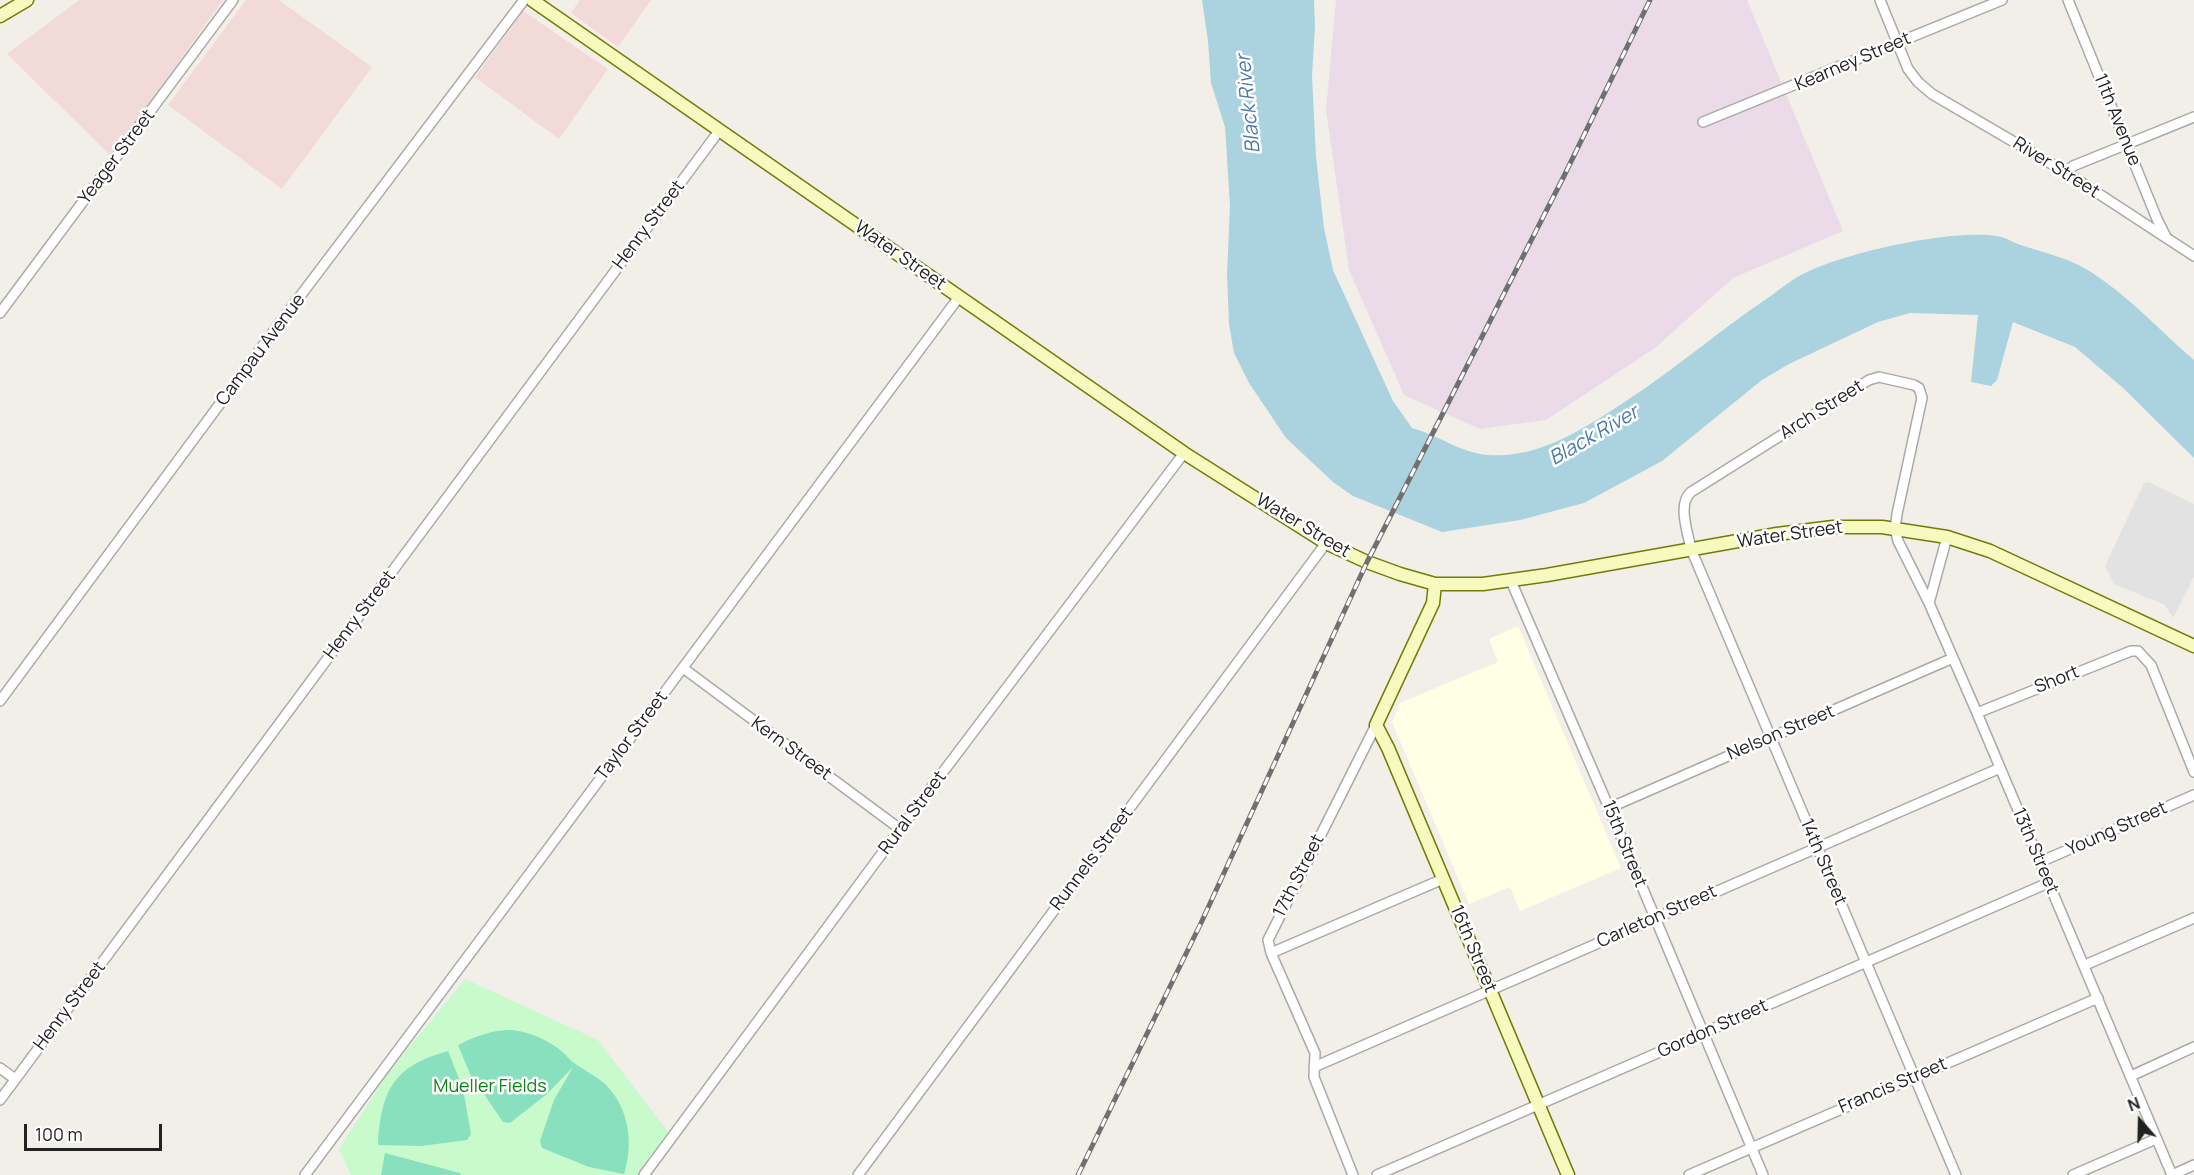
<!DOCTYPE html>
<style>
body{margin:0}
#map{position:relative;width:2194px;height:1175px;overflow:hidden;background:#f2efe9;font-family:Manrope,sans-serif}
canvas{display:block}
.north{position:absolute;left:2110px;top:1091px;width:60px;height:60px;-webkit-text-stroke:4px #fff;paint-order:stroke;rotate:340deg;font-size:16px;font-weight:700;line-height:24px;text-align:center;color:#222}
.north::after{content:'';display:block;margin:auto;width:21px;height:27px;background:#222;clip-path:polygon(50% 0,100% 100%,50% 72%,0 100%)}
.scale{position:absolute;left:24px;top:1124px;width:138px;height:27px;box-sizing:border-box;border:3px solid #222;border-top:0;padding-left:8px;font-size:18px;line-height:21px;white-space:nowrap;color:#222;-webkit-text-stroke:4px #fff;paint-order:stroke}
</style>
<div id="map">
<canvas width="2194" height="1175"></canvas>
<div class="north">N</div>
<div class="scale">100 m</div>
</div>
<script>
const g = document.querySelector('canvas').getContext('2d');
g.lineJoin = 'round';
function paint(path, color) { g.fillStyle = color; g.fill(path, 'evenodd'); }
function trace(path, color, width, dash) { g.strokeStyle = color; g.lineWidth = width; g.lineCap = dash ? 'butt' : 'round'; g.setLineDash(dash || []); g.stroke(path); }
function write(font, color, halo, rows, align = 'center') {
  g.font = font + ' Manrope,sans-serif'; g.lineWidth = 5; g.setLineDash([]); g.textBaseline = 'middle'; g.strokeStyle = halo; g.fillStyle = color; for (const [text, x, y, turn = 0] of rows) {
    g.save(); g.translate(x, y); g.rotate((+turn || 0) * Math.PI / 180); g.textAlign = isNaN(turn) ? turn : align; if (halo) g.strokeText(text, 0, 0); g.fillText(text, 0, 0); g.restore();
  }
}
paint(new Path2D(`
 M 79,0 L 223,0 L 111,156 L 7,54 Z
 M 246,0 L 279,0 L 372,67 L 282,189 L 168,105 Z
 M 580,0 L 651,0 L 618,47 L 571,13 Z
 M 523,11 L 608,69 L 559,139 L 475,77 Z`), '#f2dad9');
paint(new Path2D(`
 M 1336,0 L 1747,0 L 1843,231 L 1733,278 L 1655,348 L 1546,420 L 1480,429 L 1404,395 L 1349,270 L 1326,110 Z`), '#ebdbe8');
paint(new Path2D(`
 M 1518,626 L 1621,868 L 1520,911 L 1510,887 L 1469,904 L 1392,722 L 1400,703 L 1498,662 L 1489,639 Z`), '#ffffe5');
paint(new Path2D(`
 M 465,979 L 598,1040 L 669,1133 L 638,1175 L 351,1175 L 339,1149 L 387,1074 Z`), '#c8facc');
paint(new Path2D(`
 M 512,1030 C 530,1032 545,1039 559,1049 C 566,1054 570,1061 577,1065 C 586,1071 595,1076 604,1083 C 629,1107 634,1142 624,1174 L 589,1167 L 542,1148 L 540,1141 L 554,1100 L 573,1067 L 547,1094 L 510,1123 L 503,1122 L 481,1090 L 475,1086 L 458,1045 C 477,1036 491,1030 512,1030 Z
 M 448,1051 L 463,1089 L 471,1134 L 467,1140 L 421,1146 L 378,1145 C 381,1090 394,1066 448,1051 Z
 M 385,1153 L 460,1173 L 461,1175 L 381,1175 Z`), '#88e0be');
paint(new Path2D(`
 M 2148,482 L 2194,504 L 2194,577 L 2173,618 L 2165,605 L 2114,584 L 2105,566 L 2144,483 Z`), '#e2e2e2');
paint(new Path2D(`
 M 1202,0 L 1314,0 L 1315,26 L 1312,76 L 1316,157 L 1324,228 L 1333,270 L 1393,401 L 1412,428 C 1438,435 1461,453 1488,455 C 1539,459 1585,428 1626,401 C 1675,369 1720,330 1769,297 C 1781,289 1793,278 1807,272 C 1848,252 1952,229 1997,236 C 2004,237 2011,241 2018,244 C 2044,253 2071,258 2094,274 C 2131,298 2161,332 2194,360 L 2194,458 L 2122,387 L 2075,347 L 2013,322 L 1997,380 L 1991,386 L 1971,382 L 1978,315 L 1910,313 L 1878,322 L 1789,364 L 1762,380 L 1662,461 L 1584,503 L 1520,520 L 1442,532 L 1353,496 L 1333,482 L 1286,438 L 1249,383 L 1234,353 L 1229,324 L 1227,274 L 1230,206 L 1225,127 L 1211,83 L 1208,41 Z`), '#aad3df');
const street = new Path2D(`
 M 1880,0 L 1908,69 L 1918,82 L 1932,94 L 2067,173 L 2194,256
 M 2068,0 L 2157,219 L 2166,237
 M 1703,122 L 2002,0
 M 2067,173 L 2073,166 L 2194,117
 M 0,313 L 233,0
 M 1511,581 L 1609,808 L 1763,1175
 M 1929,603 L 1947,537
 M 683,668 L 900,829
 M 0,701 L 273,332 L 524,0
 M 1977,713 L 2131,651 L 2138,651 L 2151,665 L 2194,772
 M 1609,808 L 1953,658
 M 2040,862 L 2194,795
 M 1271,953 L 1443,879
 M 2085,965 L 2194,918
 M 1314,1067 L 2000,768
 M 0,1068 L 15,1079
 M 2131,1076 L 2194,1047
 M 0,1100 L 719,131
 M 305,1175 L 959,297
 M 644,1175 L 900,829 L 1184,453
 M 858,1175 L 1326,543
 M 1353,1175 L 1314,1077 L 1315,1053 L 1271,953 L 1268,940 L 1376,725
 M 1377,1175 L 2048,883
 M 1689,1175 L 2098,998
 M 1956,1175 L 1691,549 C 1688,533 1677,504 1691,492 L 1869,380 L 1879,377 L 1914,385 L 1919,388 L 1922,398 L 1897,514 L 1895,529 L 1898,541 L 1929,603 L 1977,713 L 2172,1175
 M 2073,1175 L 2156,1139
 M 2172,1175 L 2194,1165`);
const secondary = new Path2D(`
 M 532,0 L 1184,453 L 1326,543 L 1367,562 L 1400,574 L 1435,584 L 1483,584 L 1547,575 L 1777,534 L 1833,527 L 1882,527 L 1947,537 L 1990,551 L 2194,646
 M 0,16 L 27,0
 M 1435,584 L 1433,603 L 1376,725 L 1388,748 L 1568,1175`);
trace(street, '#a9a9a9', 12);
trace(secondary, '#707d05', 15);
trace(street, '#fff', 9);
trace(secondary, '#f7fabf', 12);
const rail = new Path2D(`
 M 1078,1175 L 1201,923 L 1367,562 L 1563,178 L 1650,0`);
trace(rail, '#707070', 5);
trace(rail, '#fff', 3, [9]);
write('18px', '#222', '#fff', [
 ["Kearney Street",1853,62,-23],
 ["11th Avenue",2117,120,68],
 ["Yeager Street",117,157,-53],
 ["River Street",2056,168,32],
 ["Henry Street",649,225,-53],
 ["Water Street",900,256,35],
 ["Campau Avenue",261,350,-53],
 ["Arch Street",1822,410,-32],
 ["Water Street",1303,526,31],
 ["Water Street",1790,535,-8],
 ["Henry Street",360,615,-53],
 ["Short",2057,680,-22],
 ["Nelson Street",1781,733,-23],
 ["Taylor Street",632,736,-53],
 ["Kern Street",791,749,36],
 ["Rural Street",913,813,-53],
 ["Young Street",2117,829,-24],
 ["15th Street",1624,844,68],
 ["13th Street",2035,851,67],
 ["Runnels Street",1092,859,-53],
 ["14th Street",1823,862,67],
 ["17th Street",1299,876,-63],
 ["Carleton Street",1657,917,-24],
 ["16th Street",1473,949,67],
 ["Henry Street",70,1006,-53],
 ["Gordon Street",1713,1029,-24],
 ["Francis Street",1893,1086,-23]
]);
write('18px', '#0c8416', '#fff', [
 ["Mueller Fields",490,1087]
]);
write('italic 20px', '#4a7aab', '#fff', [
 ["Black River",1249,104,-96],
 ["Black River",1594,436,-30]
]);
</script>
